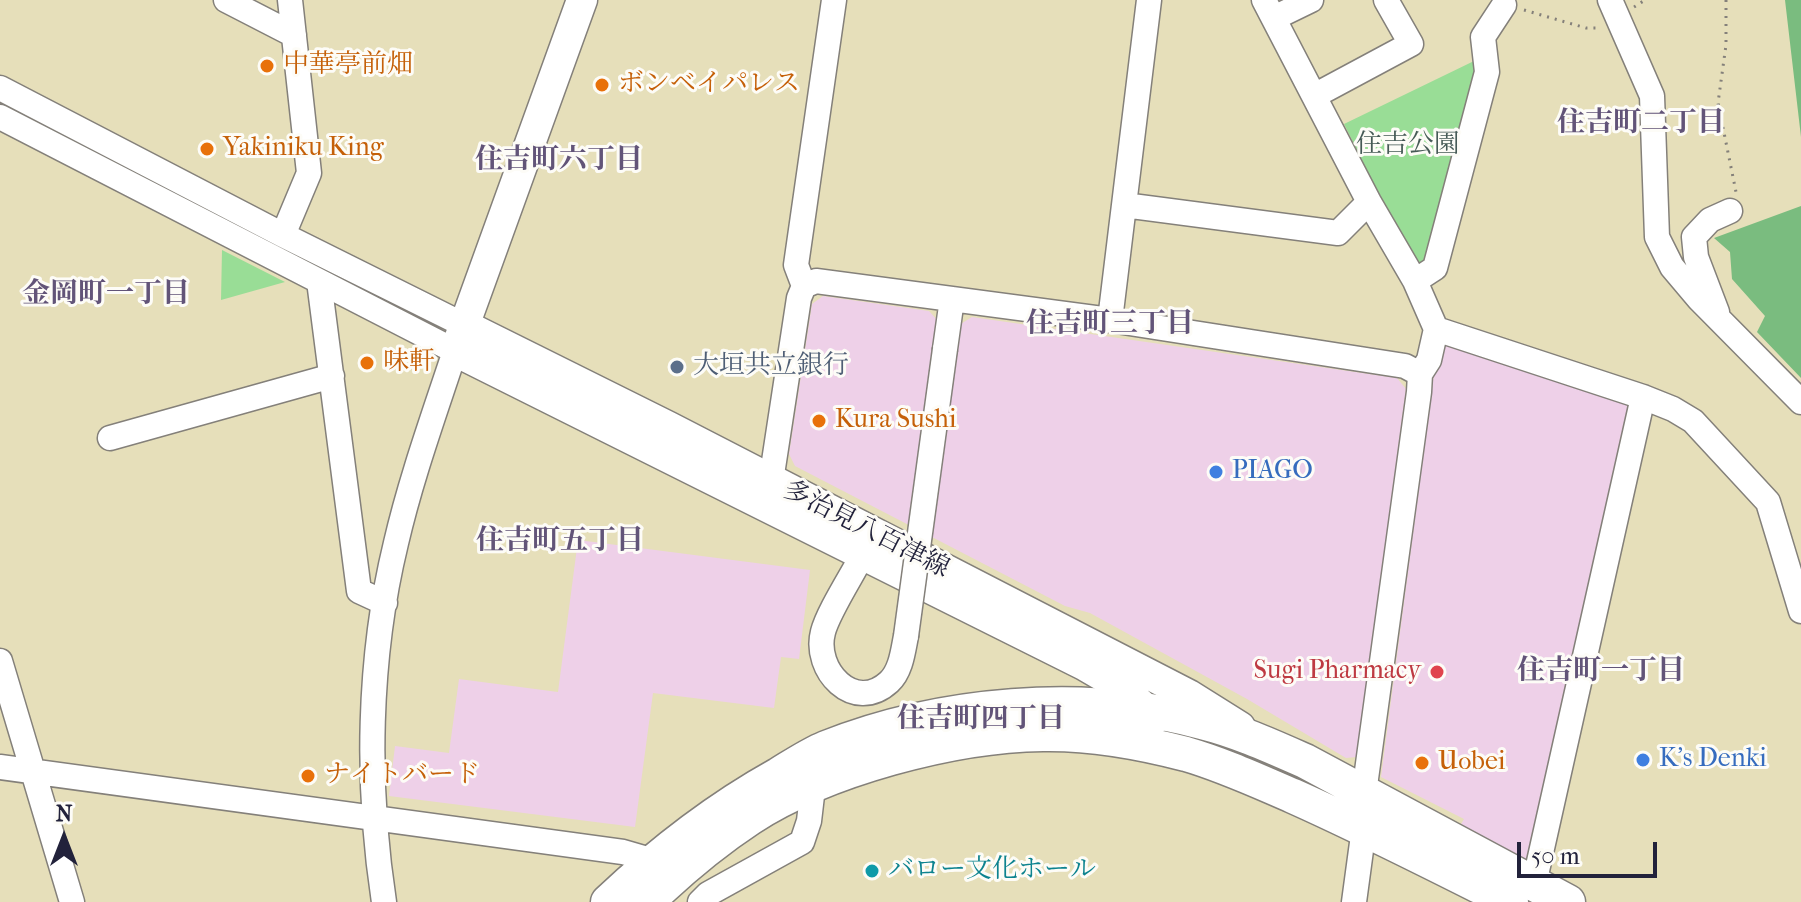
<!DOCTYPE html>
<meta charset="utf-8">
<style>
body{margin:0}
#map{position:relative;width:1801px;height:902px;overflow:hidden;background:#e6dfba;font-family:"IM FELL French Canon",serif}
canvas{display:block}
.north{position:absolute;left:24px;top:798px;width:80px;height:80px;-webkit-text-stroke:6px #fdfcf7;paint-order:stroke;rotate:0deg;font-size:22px;font-weight:700;line-height:32px;text-align:center;color:#22223b}
.north::after{content:'';display:block;margin:auto;width:28px;height:36px;background:#22223b;clip-path:polygon(50% 0,100% 100%,50% 72%,0 100%)}
.scale{position:absolute;left:1517px;top:842px;width:140px;height:36px;box-sizing:border-box;border:4px solid #22223b;border-top:0;padding-left:10px;font-size:24px;line-height:28px;white-space:nowrap;color:#22223b;-webkit-text-stroke:6px #fdfcf7;paint-order:stroke}
</style>
<div id="map">
<canvas width="1801" height="902"></canvas>
<div class="north">N</div>
<div class="scale">50 m</div>
</div>
<script>
const g = document.querySelector('canvas').getContext('2d');
g.lineJoin = 'round';
function paint(path, color) { g.fillStyle = color; g.fill(path, 'evenodd'); }
function trace(path, color, width, dash) { g.strokeStyle = color; g.lineWidth = width; g.lineCap = dash ? 'butt' : 'round'; g.setLineDash(dash || []); g.stroke(path); }
function write(font, color, halo, rows, align = 'center') {
  g.font = font + ' "IM FELL French Canon","Noto Serif JP",serif'; g.lineWidth = 6; g.setLineDash([]); g.textBaseline = 'middle'; g.strokeStyle = halo; g.fillStyle = color; for (const [text, x, y, turn = 0] of rows) {
    g.save(); g.translate(x, y); g.rotate((+turn || 0) * Math.PI / 180); g.textAlign = isNaN(turn) ? turn : align; if (halo) g.strokeText(text, 0, 0); g.fillText(text, 0, 0); g.restore();
  }
}
paint(new Path2D(`
 M 823,296 L 929,311 L 938,321 L 959,325 L 972,317 L 1397,378 L 1406,389 L 1357,757 L 1346,758 L 1247,699 L 1090,613 L 1065,606 L 795,466 L 789,454 L 812,304 Z
 M 1446,340 L 1635,402 L 1533,863 L 1475,834 L 1461,824 L 1464,819 L 1381,777 L 1438,343 Z
 M 578,540 L 810,570 L 799,659 L 781,657 L 774,708 L 653,693 L 635,827 L 389,796 L 395,746 L 449,753 L 459,679 L 558,692 Z`), '#eed0e8');
paint(new Path2D(`
 M 1474,61 L 1479,73 L 1427,263 L 1413,263 L 1344,124 Z
 M 222,250 L 285,282 L 221,300 Z`), '#99dd96');
paint(new Path2D(`
 M 1785,0 L 1801,0 L 1801,137 Z
 M 1801,206 L 1801,378 L 1757,332 L 1765,316 L 1732,279 L 1730,252 L 1714,238 Z`), '#7abc7f');
const minor = new Path2D(`
 M 226,0 L 294,35
 M 1264,0 L 1369,202 L 1415,281 L 1436,329 L 1429,360 L 1420,374
 M 1610,0 L 1652,96 L 1657,237 L 1672,267 L 1699,299 L 1801,402
 M 1274,18 L 1311,0
 M 0,88 L 283,235 L 464,325
 M 1314,96 L 1411,44 L 1386,0
 M 0,117 L 455,351 C 434,415 411,478 396,543 C 368,658 366,785 384,902
 M 1124,205 L 1338,233 L 1369,202
 M 283,235 L 309,173 L 290,0
 M 319,281 L 359,591 L 385,603
 M 1415,281 L 1435,268 L 1487,72 L 1483,37 L 1504,5
 M 804,286 L 796,265 L 834,0
 M 1717,312 L 1696,257 L 1694,237 L 1710,220 L 1730,211
 M 1110,320 L 1149,0
 M 1436,329 L 1643,397 L 1673,409 L 1693,421 L 1768,502 L 1801,611
 M 945,349 L 952,299
 M 110,438 L 332,376
 M 771,481 L 799,298 L 804,286 L 816,281 L 1110,320 L 1405,366 L 1420,374 L 1419,392 L 1364,793
 M 863,554 C 853,574 828,612 823,632 C 813,670 854,714 889,682 C 901,671 903,651 906,636
 M 0,661 L 72,902
 M 0,767 L 623,852 L 654,861
 M 1534,884 L 1643,397
 M 700,902 L 708,894 L 802,842 L 809,821 L 813,787
 M 1354,902 L 1364,828`);
const major = new Path2D(`
 M 582,0 L 455,351 L 1084,665 L 1120,686 L 1156,718
 M 464,325 L 669,427 L 1189,695 L 1240,727`);
const highway = new Path2D(`
 M 608,902 C 660,853 715,810 778,775 C 793,766 809,755 826,748 C 939,703 1084,690 1202,722 C 1238,731 1271,746 1305,761 L 1568,902
 M 647,902 C 679,871 712,843 750,818 C 826,769 953,735 1043,734 C 1091,733 1140,742 1186,754 C 1224,765 1258,781 1293,796 C 1367,829 1439,866 1511,902`);
trace(minor, '#84807a', 27);
trace(major, '#84807a', 33);
trace(highway, '#84807a', 37);
trace(new Path2D(`
 M 1726,0 L 1726,45 L 1718,103 L 1736,192
 M 1634,7 L 1645,0
 M 1524,10 L 1586,28 L 1601,28`), '#84807a', 3, [2, 6]);
trace(minor, '#fff', 24);
trace(major, '#fff', 30);
trace(highway, '#fff', 34);
const minorBridge = new Path2D(`
 M 906,636 L 945,349`);
trace(minorBridge, '#84807a', 27, []);
trace(minorBridge, '#fff', 24);
for (const [x, y, r, color] of [
 [267,66,8,"#e8710a"],
 [602,85,8,"#e8710a"],
 [207,149,8,"#e8710a"],
 [367,363,8,"#e8710a"],
 [677,367,8,"#5c6f8a"],
 [819,421,8,"#e8710a"],
 [1216,472,8,"#3f7fe0"],
 [1437,672,8,"#e0444e"],
 [1643,760,8,"#3f7fe0"],
 [1422,763,8,"#e8710a"],
 [308,776,8,"#e8710a"],
 [872,871,8,"#0f9aa8"]
]) { const dot = new Path2D(); dot.arc(x, y, r, 0, 2 * Math.PI); g.fillStyle = color; g.fill(dot); trace(dot, '#fdfcf7', 3); }
write('26px', '#c56008', '#fdfcf7', [
 ["中華亭前畑",283,66],
 ["ボンベイパレス",618,85],
 ["Yakiniku King",223,149],
 ["味軒",383,363],
 ["Kura Sushi",835,421],
 ["Uobei",1438,763],
 ["ナイトバード",324,776]
], 'left');
write('26px', '#465a56', '#fdfcf7', [
 ["住吉公園",1408,146]
]);
write('26px', '#4e5e75', '#fdfcf7', [
 ["大垣共立銀行",693,367]
], 'left');
write('26px', '#366cbe', '#fdfcf7', [
 ["PIAGO",1232,472],
 ["K's Denki",1659,760]
], 'left');
write('26px', '#22223b', '#fdfcf7', [
 ["多治見八百津線",866,530,27]
]);
write('26px', '#be3a42', '#fdfcf7', [
 ["Sugi Pharmacy",1421,672]
], 'right');
write('26px', '#0d838f', '#fdfcf7', [
 ["バロー文化ホール",888,871]
], 'left');
write('bold 28px', '#625478', '#fdfcf7', [
 ["住吉町二丁目",1641,124],
 ["住吉町六丁目",559,161],
 ["金岡町一丁目",106,295],
 ["住吉町三丁目",1110,325],
 ["住吉町五丁目",560,542],
 ["住吉町一丁目",1601,672],
 ["住吉町四丁目",981,720]
]);
</script>
